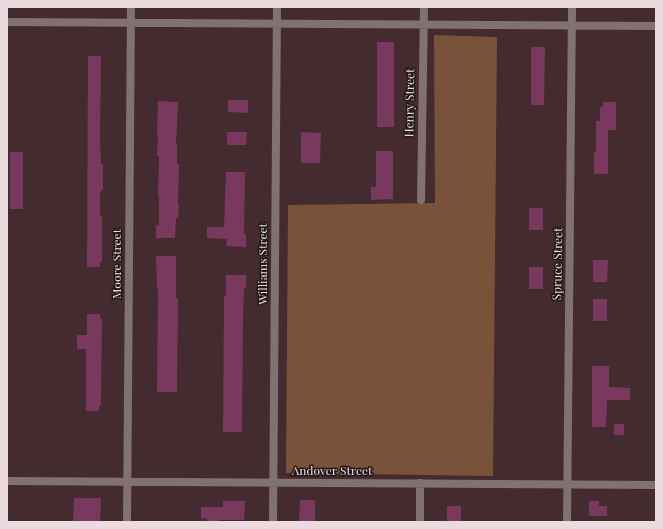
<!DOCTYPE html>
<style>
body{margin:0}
#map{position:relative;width:663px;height:529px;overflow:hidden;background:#442b2f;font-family:"Playfair Display",serif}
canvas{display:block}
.frame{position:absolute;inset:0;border:8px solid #ecdbde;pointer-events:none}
</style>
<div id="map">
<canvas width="663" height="529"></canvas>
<div class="frame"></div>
</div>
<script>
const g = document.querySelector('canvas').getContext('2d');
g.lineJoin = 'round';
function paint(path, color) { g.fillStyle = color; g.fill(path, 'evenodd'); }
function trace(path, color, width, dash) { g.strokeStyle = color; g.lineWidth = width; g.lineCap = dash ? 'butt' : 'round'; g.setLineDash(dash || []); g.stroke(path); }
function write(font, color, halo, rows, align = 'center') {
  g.font = font + ' "Playfair Display",serif'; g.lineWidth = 3; g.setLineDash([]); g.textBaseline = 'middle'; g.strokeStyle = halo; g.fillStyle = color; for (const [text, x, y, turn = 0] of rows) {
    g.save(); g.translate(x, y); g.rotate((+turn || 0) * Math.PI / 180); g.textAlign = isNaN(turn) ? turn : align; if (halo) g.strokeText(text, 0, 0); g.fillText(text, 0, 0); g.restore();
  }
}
paint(new Path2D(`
 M 434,35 L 497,37 L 493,476 L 286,473 L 288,205 L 435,203 Z`), '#79523a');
paint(new Path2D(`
 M 377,42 L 394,42 L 394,127 L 377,127 Z
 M 531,47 L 545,47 L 544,105 L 531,105 Z
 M 88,56 L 101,56 L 100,139 L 101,164 L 103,164 L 103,190 L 101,190 L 100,195 L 100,216 L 102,216 L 102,262 L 100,262 L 100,267 L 87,267 Z
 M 228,100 L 248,100 L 248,113 L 228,112 Z
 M 158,101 L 178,102 L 176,144 L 177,144 L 177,164 L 179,164 L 178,205 L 179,205 L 178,218 L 176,218 L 175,238 L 156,238 L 156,225 L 159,225 L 159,197 L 158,197 L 159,156 L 157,156 L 158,135 L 157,135 Z
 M 603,102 L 616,102 L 616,130 L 608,130 L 608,174 L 594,174 L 594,152 L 596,152 L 596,121 L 600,121 L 600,107 L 603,107 Z
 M 227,132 L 247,132 L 246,145 L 227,145 Z
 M 301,132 L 321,133 L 320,163 L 301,163 Z
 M 376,151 L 393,151 L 393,199 L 371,200 L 371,187 L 376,187 Z
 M 10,152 L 23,152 L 23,209 L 10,209 Z
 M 226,172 L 245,172 L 244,234 L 246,234 L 246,247 L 226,246 L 227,239 L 207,238 L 207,227 L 224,227 Z
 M 529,208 L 543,208 L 543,230 L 529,230 Z
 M 156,256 L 176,256 L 176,298 L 178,298 L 177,392 L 157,392 L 158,289 L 157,289 Z
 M 593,260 L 608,260 L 607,282 L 593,282 Z
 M 529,267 L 543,267 L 543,289 L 529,289 Z
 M 226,275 L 246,275 L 246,288 L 244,288 L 243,317 L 242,432 L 223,432 L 224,308 L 224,295 L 226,296 Z
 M 593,299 L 607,299 L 607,321 L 593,321 Z
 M 87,314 L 100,314 L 100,319 L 102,319 L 101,406 L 99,406 L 99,411 L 86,411 L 86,349 L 77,349 L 77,335 L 87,335 Z
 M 592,366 L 609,366 L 609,387 L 630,388 L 630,400 L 607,400 L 606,427 L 592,427 Z
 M 614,424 L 624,424 L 624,435 L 614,435 Z
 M 74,498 L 101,498 L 100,522 L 73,522 Z
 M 300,500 L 315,500 L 315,522 L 299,521 Z
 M 223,501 L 245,501 L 244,520 L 219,520 L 219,522 L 207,522 L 207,519 L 201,518 L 201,507 L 223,507 Z
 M 589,501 L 599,501 L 599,506 L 607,506 L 607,516 L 589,516 Z
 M 447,506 L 461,506 L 461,522 L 447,522 Z`), '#79395f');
trace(new Path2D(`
 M 7,22 L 656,26
 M 421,200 L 424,7
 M 7,481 L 656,485
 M 127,522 L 131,7
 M 273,522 L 277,7
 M 420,522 L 420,483
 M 567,522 L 572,7`), '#807270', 8);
write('12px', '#ecdbde', '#231719', [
 ["Henry Street",410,103,-89],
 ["Moore Street",117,264,-90],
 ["Williams Street",263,264,-90],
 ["Spruce Street",558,264,-89],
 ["Andover Street",332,471]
]);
</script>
